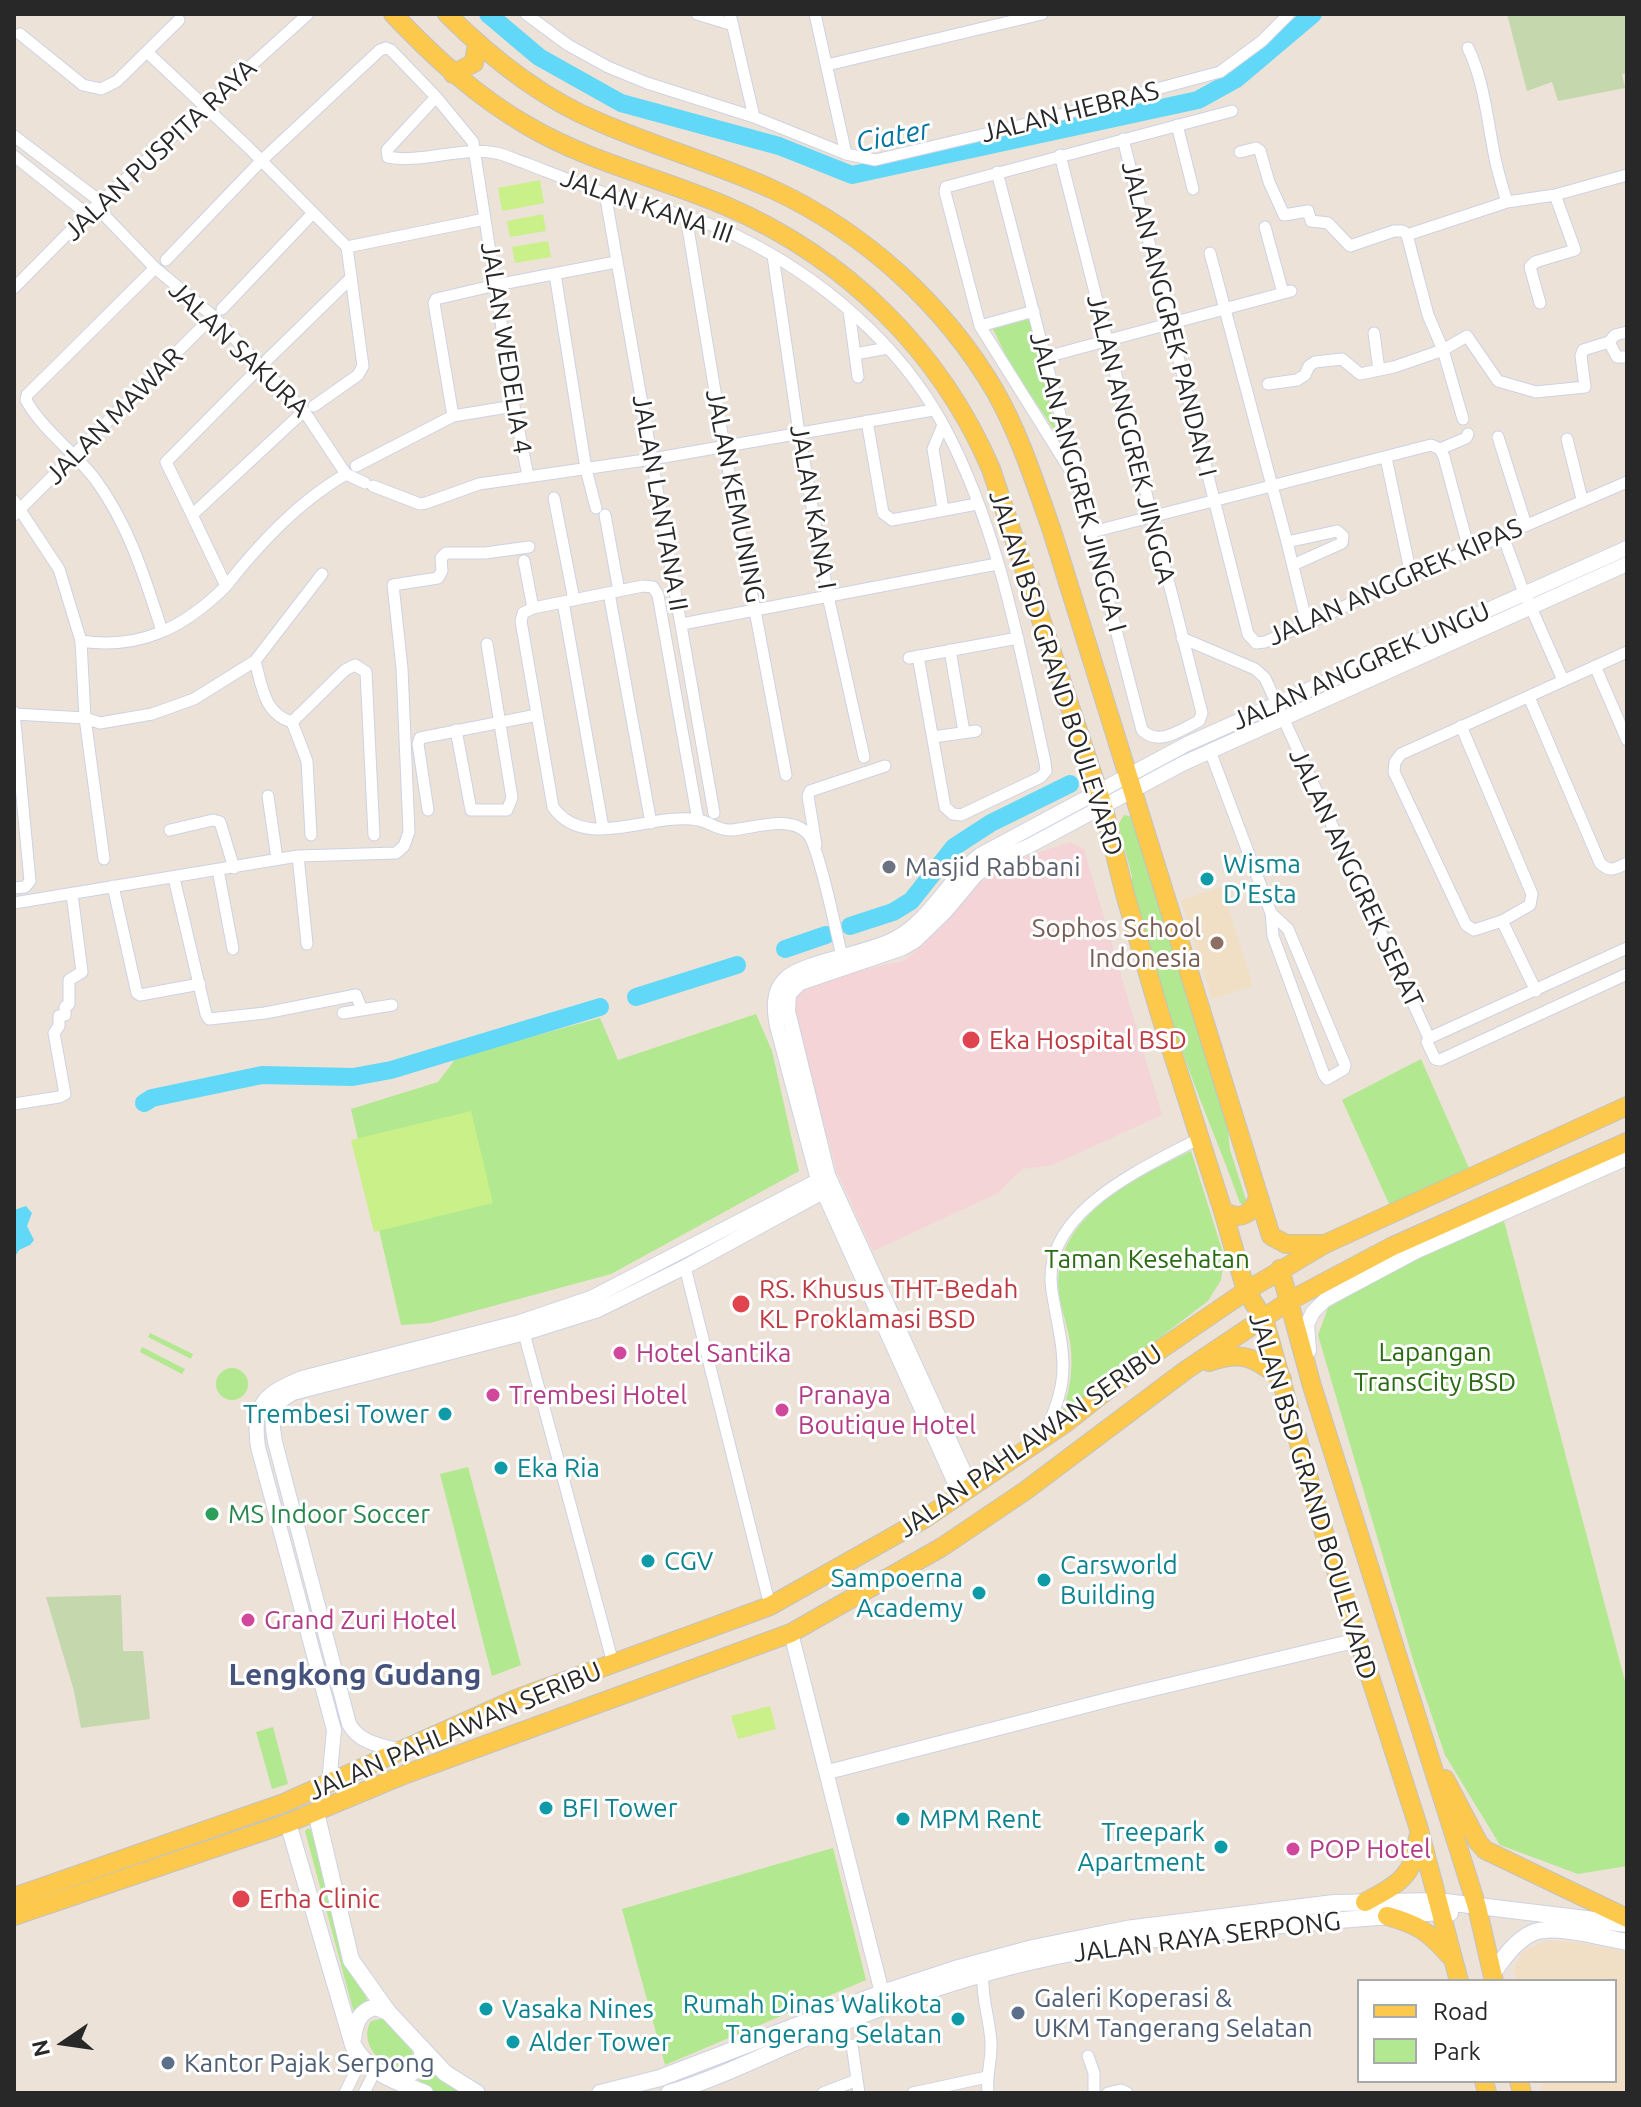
<!DOCTYPE html>
<style>
body{margin:0}
#map{position:relative;width:1641px;height:2107px;overflow:hidden;background:#ece2d8;font-family:Ubuntu,sans-serif}
canvas{display:block}
.frame{position:absolute;inset:0;border:16px solid #282828;pointer-events:none}
.legend{position:absolute;left:1357px;top:1979px;width:260px;height:104px;box-sizing:border-box;background:#fff;border:2px solid #a9a9a9;margin:0;padding:10px 14px;list-style:none;font-size:24px;color:#282828}
.legend li{display:flex;align-items:center;gap:16px;height:40px}
.legend b{width:40px;border:2px solid #a9a9a9}
.north{position:absolute;left:24px;top:2003px;width:80px;height:80px;-webkit-text-stroke:6px #fff;paint-order:stroke;rotate:257deg;font-size:22px;font-weight:700;line-height:32px;text-align:center;color:#282828}
.north::after{content:'';display:block;margin:auto;width:28px;height:36px;background:#282828;clip-path:polygon(50% 0,100% 100%,50% 72%,0 100%)}
</style>
<div id="map">
<canvas width="1641" height="2107"></canvas>
<div class="frame"></div>
<ul class="legend">
<li><b style="height:10px;background:#fcc94d"></b>Road</li>
<li><b style="height:22px;background:#b2e88f"></b>Park</li>
</ul>
<div class="north">N</div>
</div>
<script>
const g = document.querySelector('canvas').getContext('2d');
g.lineJoin = 'round';
function paint(path, color) { g.fillStyle = color; g.fill(path, 'evenodd'); }
function trace(path, color, width, dash) { g.strokeStyle = color; g.lineWidth = width; g.lineCap = dash ? 'butt' : 'round'; g.setLineDash(dash || []); g.stroke(path); }
function write(font, color, halo, rows, align = 'center') {
  g.font = font + ' Ubuntu,sans-serif'; g.lineWidth = 6; g.setLineDash([]); g.textBaseline = 'middle'; g.strokeStyle = halo; g.fillStyle = color; for (const [text, x, y, turn = 0] of rows) {
    g.save(); g.translate(x, y); g.rotate((+turn || 0) * Math.PI / 180); g.textAlign = isNaN(turn) ? turn : align; if (halo) g.strokeText(text, 0, 0); g.fillText(text, 0, 0); g.restore();
  }
}
paint(new Path2D(`
 M 1222,887 L 1253,986 L 1212,999 L 1181,900 Z
 M 1547,1941 L 1578,1942 L 1627,1952 L 1627,2093 L 1543,2093 L 1540,2081 L 1615,2081 L 1615,1981 L 1517,1981 L 1514,1969 L 1523,1951 Z`), '#f0dfc5');
paint(new Path2D(`
 M 1070,842 L 1084,849 L 1162,1115 L 1052,1165 L 1022,1169 L 998,1193 L 873,1251 L 837,1172 L 796,1022 L 796,998 L 807,987 L 839,975 L 904,961 L 940,929 L 980,883 L 1013,861 Z`), '#f4d4d7');
paint(new Path2D(`
 M 1029,319 L 1057,434 L 1011,366 L 993,329 Z
 M 1124,815 L 1132,817 L 1227,1120 L 1230,1150 L 1246,1200 L 1243,1205 L 1240,1203 C 1221,1149 1197,1096 1179,1041 C 1161,990 1147,938 1132,887 L 1132,876 L 1118,825 Z
 M 756,1014 L 772,1051 L 799,1171 L 611,1274 L 430,1323 L 401,1325 L 351,1109 L 438,1082 L 457,1057 L 600,1018 L 618,1060 Z
 M 1421,1059 L 1469,1168 L 1390,1206 L 1342,1100 Z
 M 1191,1151 L 1224,1256 L 1221,1280 L 1208,1301 L 1124,1365 L 1060,1420 C 1070,1391 1075,1366 1069,1336 C 1066,1322 1061,1308 1059,1294 C 1050,1218 1135,1178 1191,1151 Z
 M 1503,1217 L 1627,1689 L 1627,1866 L 1578,1874 L 1500,1845 L 1445,1755 L 1414,1663 L 1318,1335 L 1328,1308 L 1414,1257 Z
 M 150,1333 L 193,1354 L 191,1359 L 148,1337 Z
 M 142,1347 L 185,1369 L 182,1374 L 140,1352 Z
 M216 1384a16 16 0 1 1 32 0a16 16 0 1 1-32 0Z
 M 468,1467 L 521,1665 L 492,1676 L 440,1474 Z
 M 273,1727 L 288,1784 L 272,1789 L 256,1732 Z
 M 308,1828 L 311,1830 L 346,1958 L 369,2003 L 354,2013 L 305,1831 Z
 M 833,1848 L 866,1980 L 665,2065 L 622,1909 Z
 M 380,2019 L 384,2019 L 412,2050 L 413,2059 L 408,2066 C 384,2074 357,2043 371,2021 Z
 M 432,2064 L 471,2093 L 436,2093 L 417,2083 Z`), '#b2e88f');
paint(new Path2D(`
 M 1507,14 L 1627,14 L 1627,73 L 1622,74 L 1625,88 L 1558,101 L 1552,82 L 1527,91 Z
 M 121,1595 L 123,1651 L 143,1651 L 150,1719 L 81,1728 L 74,1691 L 46,1597 Z`), '#c4d7ad');
paint(new Path2D(`
 M 540,180 L 544,203 L 502,211 L 498,188 Z
 M 543,214 L 546,231 L 510,237 L 507,221 Z
 M 548,241 L 551,257 L 515,263 L 512,247 Z
 M 471,1111 L 493,1203 L 374,1232 L 351,1140 Z
 M 770,1706 L 776,1729 L 738,1739 L 731,1716 Z`), '#caf089');
paint(new Path2D(`
 M 26,1206 L 32,1213 L 27,1226 L 34,1240 L 30,1245 L 19,1250 L 14,1258 L 14,1210 Z`), '#61d8f8');
trace(new Path2D(`
 M 488,14 L 539,57 L 621,103 L 779,146 L 852,175 L 1198,100 L 1236,79 L 1313,14
 M 850,926 L 893,912 L 911,901 L 954,847 L 991,823 L 1070,784
 M 785,949 L 826,935
 M 636,997 L 737,965
 M 144,1103 L 152,1098 L 262,1075 L 353,1077 L 391,1070 L 600,1007`), '#61d8f8', 18);
const minor = new Path2D(`
 M 526,14 L 568,45 L 608,67 L 647,83 L 754,117 L 846,154 L 875,160 L 1011,128 L 1220,72 L 1262,41 L 1289,14
 M 697,14 L 733,25
 M 730,14 L 754,117
 M 815,14 L 846,154
 M 20,34 L 83,85 L 101,89 L 117,81 L 179,20
 M 1468,48 C 1484,81 1487,118 1494,153 C 1497,170 1502,186 1507,202
 M 148,53 L 248,147 L 347,247 L 363,366 L 358,375 L 314,406
 M 827,65 L 1042,14
 M 436,97 L 387,150 L 388,157 C 421,164 461,146 496,153 C 506,155 516,160 525,163 C 551,173 578,184 604,193 C 648,208 695,215 737,236 C 821,277 899,343 944,426 C 999,529 1020,649 1045,762 L 1046,771 L 1041,777 L 961,815 L 953,814 L 945,807 L 918,656
 M 1177,125 L 1193,189
 M 14,136 L 101,202 L 106,217 L 155,268 L 213,316 L 304,411 L 346,474 L 365,483
 M 1123,139 L 1248,634 L 1256,643 L 1265,642 L 1307,624 L 1411,575 L 1627,482
 M 1240,152 L 1256,148 L 1260,151 L 1269,182 L 1284,215 L 1308,211 L 1311,221 L 1328,223 L 1350,246 L 1394,231 L 1403,231 L 1407,235 L 1428,315 L 1443,350 L 1467,336 L 1498,381 L 1536,392 L 1585,387 L 1581,356 L 1583,350 L 1609,342 L 1615,335 L 1627,332
 M 14,156 L 87,214 L 94,215
 M 997,172 L 1142,730 C 1159,747 1180,730 1199,721 L 1202,713 L 1060,155
 M 605,193 L 714,813
 M 686,216 L 724,446 L 786,775
 M 1265,227 L 1283,293
 M 1407,235 L 1507,202 L 1555,195 L 1627,175
 M 347,247 L 485,219
 M 1210,253 L 1287,542 L 1307,624
 M 773,256 L 799,433 L 828,596 L 864,757
 M 166,260 L 260,162 L 380,50 L 386,48 L 391,50 L 436,97 L 473,142 L 514,406 L 528,476
 M 155,268 L 27,395 L 26,400 C 41,428 75,453 95,479 C 129,525 145,578 162,631
 M 555,274 L 586,469 L 596,508
 M 14,288 L 87,214 L 308,14
 M 1540,303 L 1530,267 L 1535,262 L 1575,250 L 1555,195
 M 222,309 L 313,213
 M 849,311 L 858,377
 M 980,326 L 1034,311
 M 1374,333 L 1379,370
 M 1609,342 L 1617,357 L 1627,357
 M 855,354 L 888,348
 M 1046,357 L 1291,291
 M 267,360 L 351,278
 M 1268,384 L 1297,380 L 1305,375 L 1309,366 L 1315,362 L 1342,359 L 1360,374 L 1394,367 L 1443,350 L 1463,419
 M 453,416 L 514,406
 M 867,421 L 883,513 L 892,520 L 977,504
 M 1498,437 L 1526,525
 M 1567,439 L 1582,499
 M 1440,449 L 1466,438 L 1468,434
 M 1386,458 L 1411,575
 M 356,466 L 453,416 L 434,303 L 436,299 L 496,285 L 616,262
 M 1070,470 L 980,326 L 945,192 L 946,187 L 1232,111
 M 373,486 L 420,504 L 426,503 L 479,484 L 652,459 L 933,410
 M 554,498 L 574,600
 M 14,501 L 59,569 L 81,641 L 85,718 L 104,859
 M 943,509 L 933,449 L 943,425
 M 14,515 L 213,316
 M 192,515 L 166,462 L 261,366
 M 605,515 L 619,591
 M 1092,532 L 1431,445 L 1440,449 L 1444,457 L 1469,550
 M 1503,536 L 1521,585 L 1563,680
 M 1287,542 L 1337,531 L 1343,536 L 1342,543 L 1293,565
 M 524,561 L 533,608
 M 226,586 C 260,543 298,502 346,474
 M 609,593 L 651,823
 M 563,602 L 603,828
 M 682,624 L 997,564
 M 1182,638 L 1255,669 L 1265,678 L 1429,1038
 M 81,641 C 141,650 185,627 226,586 L 192,515 L 304,411
 M 950,650 L 964,732
 M 909,658 L 1018,638
 M 255,661 C 262,686 264,714 292,722
 M 1595,666 L 1627,740
 M 1529,697 L 1600,863 C 1610,873 1615,869 1627,863
 M 14,712 L 30,881 L 25,887 L 14,888
 M 14,714 L 85,718 L 100,723 L 152,714 L 194,699 L 255,661 L 322,574
 M 1461,726 L 1532,894 L 1530,905 L 1502,921
 M 456,730 L 471,810 L 507,810 L 512,798 L 487,644
 M 933,737 L 976,731
 M 1210,751 L 1271,913 L 1273,936 L 1324,1075 L 1327,1079 L 1344,1069 L 1345,1065 L 1288,929 L 1271,913
 M 268,796 L 277,859
 M 428,810 L 418,744 L 420,738 L 537,715
 M 698,820 L 658,595 L 653,587 L 643,586 L 533,608 L 523,613 L 521,621 L 553,807 C 585,853 653,811 698,820 C 710,822 719,831 732,830 C 754,828 791,814 808,834 C 819,847 837,935 842,957
 M 170,830 L 213,820 L 220,822 L 234,868
 M 311,835 L 307,761 L 292,722 L 345,670 L 355,665 L 366,672 L 374,835
 M 816,845 L 808,796 L 810,791 L 885,766
 M 298,856 L 307,944
 M 218,870 L 233,949
 M 174,878 L 206,1014 L 209,1019 L 265,1013 L 356,995 L 362,1010
 M 113,886 L 137,993 L 140,995 L 200,984
 M 14,903 L 298,856 L 396,853 L 404,846 L 409,832 L 402,668 L 393,585 L 438,578 L 442,571 L 441,558 L 446,553 L 485,553 L 529,547
 M 1627,948 L 1429,1038 L 1427,1042 L 1435,1059 L 1440,1060 L 1627,974
 M 1536,991 L 1502,921 L 1474,930 L 1466,925 L 1394,772 L 1395,762 L 1401,754 L 1627,652
 M 343,1013 L 392,1005
 M 14,1104 L 59,1097 L 65,1094 L 54,1033 L 59,1026 L 59,1016 L 65,1015 L 65,1007 L 69,1004 L 69,980 L 82,972 L 72,894
 M 685,1267 L 770,1606
 M 522,1326 L 613,1663
 M 1044,1434 C 1074,1373 1062,1353 1052,1291 C 1039,1212 1144,1168 1200,1138
 M 983,1974 C 981,1998 990,2019 991,2043 C 992,2060 986,2074 988,2093
 M 852,2045 L 859,2093
 M 1088,2056 L 1094,2073 L 1094,2093
 M 345,2093 L 361,2060
 M 364,2093 L 375,2071
 M 823,2093 L 857,2080
 M 913,2093 L 987,2077
 M 1108,2093 L 1121,2090 L 1127,2093`);
const tertiary = new Path2D(`
 M 1309,1351 L 1307,1324 L 1313,1312 L 1325,1300 L 1417,1251 L 1627,1158
 M 971,1487 L 828,1175 L 788,1011 L 789,994 L 800,983 L 903,948 L 915,941 L 945,912 L 976,875 L 997,860 L 1029,846 L 1184,763 L 1627,564
 M 960,1494 L 818,1180 L 777,1026 C 774,1010 772,992 785,979 C 805,960 869,954 896,938 C 932,918 948,879 980,855 L 1187,744 L 1627,548
 M 791,1633 L 882,1993
 M 402,1751 C 382,1746 359,1743 349,1724 L 275,1442 C 271,1416 268,1407 293,1393 L 525,1333 L 598,1310 L 685,1267 L 830,1188
 M 828,1772 L 1119,1697 L 1358,1640
 M 329,1783 L 334,1730 L 258,1447 C 252,1403 264,1394 302,1378 L 520,1322 L 591,1298 L 825,1177`);
const secondary = new Path2D(`
 M 316,1812 L 351,1960 L 388,2012 L 445,2073 L 477,2093
 M 288,1823 L 353,2045 C 367,2072 397,2082 425,2093
 M 1492,1974 C 1503,1959 1515,1941 1532,1933 C 1554,1923 1603,1938 1627,1942
 M 353,2039 C 355,2024 358,2011 376,2007 L 388,2012
 M 393,2078 C 414,2075 423,2070 422,2048
 M 600,2093 L 660,2078 L 882,1993 L 955,1969 L 1033,1948 L 1126,1929 L 1334,1903 L 1437,1901 L 1627,1924
 M 669,2093 C 712,2080 752,2061 793,2043 C 856,2017 920,1991 986,1973 C 1134,1932 1288,1925 1440,1912 L 1450,1913`);
const primary = new Path2D(`
 M 393,14 C 435,58 476,96 528,126 C 589,162 661,178 726,206 C 845,257 940,350 991,469 L 1103,806 L 1125,894 L 1159,1011 L 1223,1211 L 1246,1291 L 1264,1319 L 1327,1543 L 1418,1826 L 1459,1981
 M 447,14 C 491,58 541,98 599,122 C 656,147 717,164 774,190 C 864,232 944,304 995,391 C 1020,435 1035,483 1052,531 L 1271,1236 L 1286,1244 L 1322,1244
 M 453,74 L 474,63 L 477,43
 M 1223,1211 C 1240,1221 1251,1215 1258,1198
 M 1280,1269 L 1312,1386 L 1477,1907 L 1494,1981
 M 1209,1362 C 1243,1350 1255,1358 1282,1379
 M 1445,1779 L 1478,1842 L 1485,1850 L 1627,1918
 M 14,1897 L 284,1803 L 516,1699 L 770,1606 L 924,1519 L 1067,1422 L 1145,1360 L 1246,1291 L 1325,1244 L 1627,1106
 M 1365,1902 C 1397,1885 1415,1876 1418,1838
 M 14,1916 L 288,1823 L 406,1774 L 791,1633 L 942,1547 L 1025,1491 L 1186,1370 L 1289,1301 L 1391,1247 L 1627,1142
 M 1387,1916 C 1418,1925 1427,1930 1449,1955
 M 1484,2081 L 1487,2093
 M 1519,2081 L 1522,2093`);
trace(minor, '#cdd2e3', 13);
trace(tertiary, '#cdd2e3', 16);
trace(secondary, '#cdd2e3', 18);
trace(primary, '#c3c3c3', 20);
trace(minor, '#fff', 11);
trace(tertiary, '#fff', 14);
trace(secondary, '#fff', 16);
trace(primary, '#fcc94d', 18);
for (const [x, y, r, color] of [
 [889,867,8,"#6b7280"],
 [1207,879,8,"#0f9aa8"],
 [1217,943,8,"#8d6e63"],
 [971,1040,10,"#e0444e"],
 [741,1304,10,"#e0444e"],
 [620,1353,8,"#d1479c"],
 [493,1395,8,"#d1479c"],
 [782,1410,8,"#d1479c"],
 [445,1414,8,"#0f9aa8"],
 [501,1468,8,"#0f9aa8"],
 [212,1514,8,"#2e9e5b"],
 [648,1561,8,"#0f9aa8"],
 [1044,1580,8,"#0f9aa8"],
 [979,1593,8,"#0f9aa8"],
 [248,1620,8,"#d1479c"],
 [546,1808,8,"#0f9aa8"],
 [903,1819,8,"#0f9aa8"],
 [1221,1847,8,"#0f9aa8"],
 [1293,1849,8,"#d1479c"],
 [241,1899,10,"#e0444e"],
 [486,2009,8,"#0f9aa8"],
 [1018,2013,8,"#5c6f8a"],
 [958,2019,8,"#0f9aa8"],
 [513,2042,8,"#0f9aa8"],
 [168,2063,8,"#5c6f8a"]
]) { const dot = new Path2D(); dot.arc(x, y, r, 0, 2 * Math.PI); g.fillStyle = color; g.fill(dot); trace(dot, '#fff', 3); }
write('26px', '#282828', '#fff', [
 ["JALAN HEBRAS",1070,112,-14],
 ["JALAN PUSPITA RAYA",160,150,-43],
 ["JALAN KANA III",647,206,19],
 ["JALAN ANGGREK PANDAN I",1169,319,76],
 ["JALAN WEDELIA 4",506,348,81],
 ["JALAN SAKURA",239,349,44],
 ["JALAN MAWAR",114,416,-45],
 ["JALAN ANGGREK JINGGA",1131,439,76],
 ["JALAN ANGGREK JINGGA I",1078,482,75],
 ["JALAN KEMUNING",735,496,79],
 ["JALAN LANTANA II",660,503,80],
 ["JALAN KANA I",813,507,80],
 ["JALAN ANGGREK KIPAS",1395,582,-24],
 ["JALAN ANGGREK UNGU",1361,666,-24],
 ["JALAN BSD GRAND BOULEVARD",1056,673,72],
 ["JALAN ANGGREK SERAT",1356,878,65],
 ["JALAN PAHLAWAN SERIBU",1030,1441,-35],
 ["JALAN BSD GRAND BOULEVARD",1313,1496,73],
 ["JALAN PAHLAWAN SERIBU",455,1731,-23],
 ["JALAN RAYA SERPONG",1207,1937,-7]
]);
write('26px', '#0d838f', '#fff', [
 ["Wisma",1223,864],
 ["D'Esta",1223,894],
 ["Trembesi Tower",429,1414,"right"],
 ["Eka Ria",517,1468],
 ["CGV",664,1561],
 ["Carsworld",1060,1565],
 ["Building",1060,1595],
 ["Sampoerna",963,1578,"right"],
 ["Academy",963,1608,"right"],
 ["BFI Tower",562,1808],
 ["MPM Rent",919,1819],
 ["Treepark",1205,1832,"right"],
 ["Apartment",1205,1862,"right"],
 ["Rumah Dinas Walikota",942,2004,"right"],
 ["Tangerang Selatan",942,2034,"right"],
 ["Vasaka Nines",502,2009],
 ["Alder Tower",529,2042]
], 'left');
write('26px', '#5b616d', '#fff', [
 ["Masjid Rabbani",905,867]
], 'left');
write('26px', '#785e54', '#fff', [
 ["Sophos School",1201,928],
 ["Indonesia",1201,958]
], 'right');
write('26px', '#be3a42', '#fff', [
 ["Eka Hospital BSD",989,1040],
 ["RS. Khusus THT-Bedah",759,1289],
 ["KL Proklamasi BSD",759,1319],
 ["Erha Clinic",259,1899]
], 'left');
write('26px', '#2a6a13', '#fff', [
 ["Taman Kesehatan",1147,1259],
 ["Lapangan",1435,1352],
 ["TransCity BSD",1435,1382]
]);
write('26px', '#b23c85', '#fff', [
 ["Hotel Santika",636,1353],
 ["Trembesi Hotel",509,1395],
 ["Pranaya",798,1395],
 ["Boutique Hotel",798,1425],
 ["Grand Zuri Hotel",264,1620],
 ["POP Hotel",1309,1849]
], 'left');
write('26px', '#27864d', '#fff', [
 ["MS Indoor Soccer",228,1514]
], 'left');
write('26px', '#4e5e75', '#fff', [
 ["Galeri Koperasi &",1034,1998],
 ["UKM Tangerang Selatan",1034,2028],
 ["Kantor Pajak Serpong",184,2063]
], 'left');
write('italic 28px', '#0274a2', '#fff', [
 ["Ciater",893,136,-11]
]);
write('bold 30px', '#45527c', '#fff', [
 ["Lengkong Gudang",355,1675]
]);
</script>
